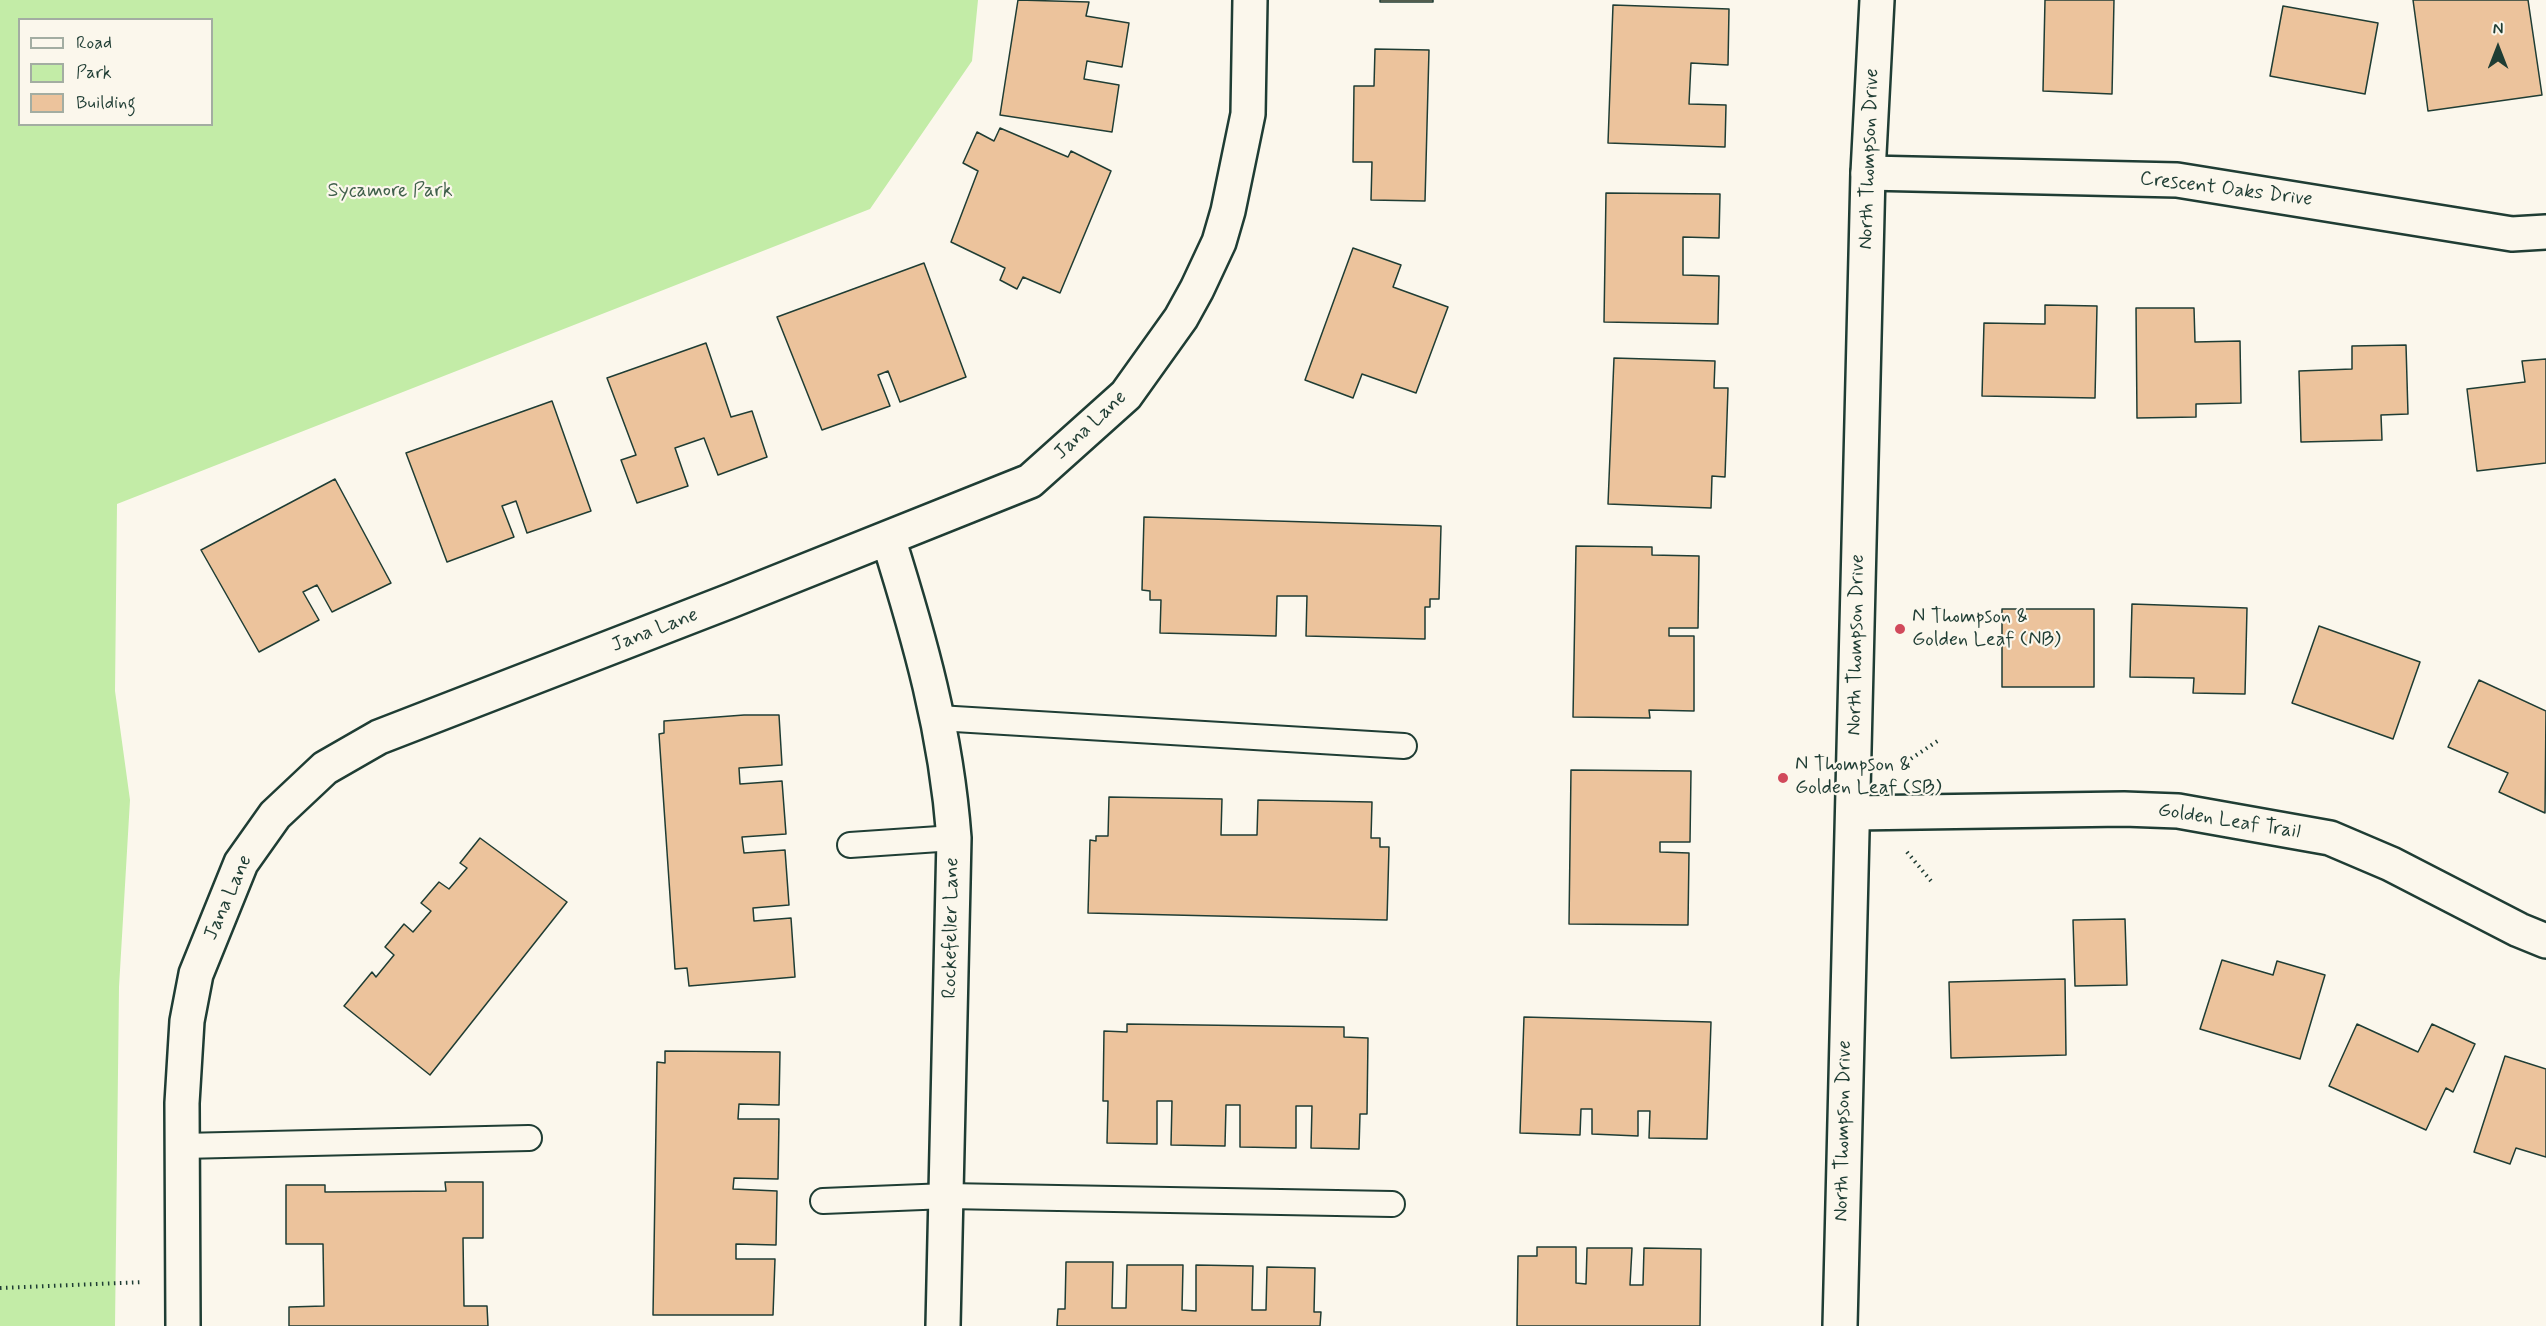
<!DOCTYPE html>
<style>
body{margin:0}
#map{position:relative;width:2546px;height:1326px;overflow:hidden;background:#fbf7ec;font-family:Mynerve,sans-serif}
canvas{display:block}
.legend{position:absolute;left:18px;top:18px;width:195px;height:108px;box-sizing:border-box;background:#fbf7ec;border:2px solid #a3ada2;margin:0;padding:8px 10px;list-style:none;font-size:18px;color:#1f3d34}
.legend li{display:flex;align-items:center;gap:12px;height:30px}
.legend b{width:30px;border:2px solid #a3ada2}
.north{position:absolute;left:2468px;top:18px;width:60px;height:60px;-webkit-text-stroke:4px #fbf7ec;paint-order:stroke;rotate:0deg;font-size:16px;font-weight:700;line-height:24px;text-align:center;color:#1f3d34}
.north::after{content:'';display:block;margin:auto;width:21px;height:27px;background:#1f3d34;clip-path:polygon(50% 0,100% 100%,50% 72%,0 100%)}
</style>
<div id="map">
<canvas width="2546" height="1326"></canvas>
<ul class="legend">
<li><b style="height:8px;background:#fbf7ec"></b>Road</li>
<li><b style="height:16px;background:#c3eca7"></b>Park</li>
<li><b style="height:16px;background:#ecc39c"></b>Building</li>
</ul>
<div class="north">N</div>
</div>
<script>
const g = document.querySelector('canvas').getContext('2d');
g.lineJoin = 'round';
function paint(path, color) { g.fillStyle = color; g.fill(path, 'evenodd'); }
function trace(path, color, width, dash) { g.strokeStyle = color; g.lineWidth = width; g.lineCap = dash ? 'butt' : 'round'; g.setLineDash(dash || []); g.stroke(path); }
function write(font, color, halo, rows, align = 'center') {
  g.font = font + ' Mynerve,sans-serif'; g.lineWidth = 4.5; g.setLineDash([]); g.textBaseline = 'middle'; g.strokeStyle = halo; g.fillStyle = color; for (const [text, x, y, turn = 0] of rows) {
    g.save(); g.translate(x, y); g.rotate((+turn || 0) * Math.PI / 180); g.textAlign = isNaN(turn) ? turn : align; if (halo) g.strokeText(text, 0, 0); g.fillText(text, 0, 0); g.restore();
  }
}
paint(new Path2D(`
 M 0,0 L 978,0 L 972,61 L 870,209 L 117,504 L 115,691 L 130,800 L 119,987 L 115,1326 L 0,1326 ZM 20,20 L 212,20 L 212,124 L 20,124 Z`), '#c3eca7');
const building = new Path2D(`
 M 1018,0 L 1089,2 L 1086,16 L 1129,23 L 1122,67 L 1087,61 L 1084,79 L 1119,85 L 1112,132 L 1000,115 Z
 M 1380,0 L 1433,0 L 1433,2 L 1380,2 Z
 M 2045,0 L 2114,0 L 2112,94 L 2043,91 Z
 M 2413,0 L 2528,0 L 2542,95 L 2428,111 Z
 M 1613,5 L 1729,9 L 1728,65 L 1691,63 L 1689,104 L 1726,105 L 1725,147 L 1608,143 Z
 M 2283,6 L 2378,23 L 2365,94 L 2270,76 Z
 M 1375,49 L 1429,50 L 1425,201 L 1371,200 L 1372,162 L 1353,162 L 1354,86 L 1374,86 Z
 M 1000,128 L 1068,157 L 1071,151 L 1111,171 L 1060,293 L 1023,277 L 1017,289 L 1000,280 L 1005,268 L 951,242 L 978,171 L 963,163 L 977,132 L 994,141 Z
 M 1606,193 L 1720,194 L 1719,238 L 1683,237 L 1683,275 L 1719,276 L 1718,324 L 1604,322 Z
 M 1353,248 L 1401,265 L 1393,287 L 1448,307 L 1416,393 L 1362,374 L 1353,398 L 1305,380 Z
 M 924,263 L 966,377 L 900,402 L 888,371 L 878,375 L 890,406 L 822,430 L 777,317 Z
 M 2045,305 L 2097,306 L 2095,398 L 1982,396 L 1984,323 L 2045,324 Z
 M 2136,308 L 2194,308 L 2195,342 L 2240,341 L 2241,403 L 2196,404 L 2196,417 L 2137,418 Z
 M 706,343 L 731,417 L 752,411 L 767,457 L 718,475 L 704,438 L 675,448 L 688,486 L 637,503 L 621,460 L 636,455 L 607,378 Z
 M 2406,345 L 2408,414 L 2381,415 L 2382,440 L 2301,442 L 2299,371 L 2352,369 L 2352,346 Z
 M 1614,358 L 1715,361 L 1714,388 L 1728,388 L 1725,477 L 1712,476 L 1711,508 L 1608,504 Z
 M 2546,359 L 2546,463 L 2477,471 L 2467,389 L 2525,382 L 2522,361 Z
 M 552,401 L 591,511 L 527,533 L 516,501 L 502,506 L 514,537 L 447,562 L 406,453 Z
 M 335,479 L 391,583 L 332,612 L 317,585 L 303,592 L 319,620 L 259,652 L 201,550 Z
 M 1144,517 L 1441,526 L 1439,599 L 1430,599 L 1430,607 L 1425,607 L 1425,639 L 1306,636 L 1307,596 L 1277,596 L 1276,636 L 1160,633 L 1161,600 L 1150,600 L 1150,591 L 1142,590 Z
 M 1576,546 L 1652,547 L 1652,555 L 1699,556 L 1698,628 L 1669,628 L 1669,636 L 1694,636 L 1694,711 L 1649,710 L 1650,718 L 1573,717 Z
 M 2132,604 L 2247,608 L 2245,694 L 2193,693 L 2194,678 L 2130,677 Z
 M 2002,609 L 2094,609 L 2094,687 L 2002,687 Z
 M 2319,626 L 2420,662 L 2393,739 L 2292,703 Z
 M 2479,680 L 2546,711 L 2545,813 L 2499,792 L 2508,773 L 2448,747 Z
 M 744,715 L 779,715 L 782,765 L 739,768 L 740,784 L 782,781 L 786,834 L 742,837 L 744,853 L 785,850 L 789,905 L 753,908 L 754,921 L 791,918 L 795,977 L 689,986 L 687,968 L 675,969 L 659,734 L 664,733 L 664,721 Z
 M 1571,770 L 1691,771 L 1690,842 L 1660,842 L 1660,852 L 1689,853 L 1688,925 L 1569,924 Z
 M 1109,797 L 1222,799 L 1221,835 L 1257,835 L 1258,800 L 1372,802 L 1371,838 L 1380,838 L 1380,847 L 1389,847 L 1387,920 L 1088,913 L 1090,840 L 1096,841 L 1096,836 L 1108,836 Z
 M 480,838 L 567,902 L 430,1075 L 344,1006 L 372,972 L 376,977 L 394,955 L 385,947 L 404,924 L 413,932 L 431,911 L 421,903 L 439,882 L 449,889 L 467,868 L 460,863 Z
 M 2125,919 L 2127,985 L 2075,986 L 2073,920 Z
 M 2222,960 L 2273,975 L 2277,961 L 2325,975 L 2300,1059 L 2200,1029 Z
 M 2065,979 L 2066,1055 L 1951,1058 L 1949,982 Z
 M 1524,1017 L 1711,1022 L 1707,1139 L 1649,1138 L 1650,1111 L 1638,1111 L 1638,1136 L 1592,1134 L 1592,1109 L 1581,1109 L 1580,1135 L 1520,1133 Z
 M 1127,1024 L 1344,1027 L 1344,1037 L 1368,1038 L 1367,1114 L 1360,1114 L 1359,1149 L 1311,1148 L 1312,1106 L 1296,1106 L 1296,1148 L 1240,1147 L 1240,1105 L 1226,1105 L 1225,1146 L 1171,1145 L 1172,1101 L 1157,1101 L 1157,1144 L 1107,1143 L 1108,1101 L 1103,1101 L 1104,1031 L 1127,1032 Z
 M 2357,1024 L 2418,1052 L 2432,1024 L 2475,1044 L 2453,1092 L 2446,1088 L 2426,1130 L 2329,1086 Z
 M 665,1051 L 780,1052 L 779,1105 L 739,1104 L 738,1119 L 779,1119 L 778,1179 L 734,1178 L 733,1189 L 777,1191 L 776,1245 L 736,1244 L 736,1259 L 775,1259 L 773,1315 L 653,1315 L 657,1062 L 665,1063 Z
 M 2505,1056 L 2546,1069 L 2546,1157 L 2516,1148 L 2510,1164 L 2474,1152 Z
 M 445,1182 L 483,1182 L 483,1238 L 463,1238 L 464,1306 L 487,1306 L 488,1326 L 289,1326 L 289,1307 L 324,1306 L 323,1244 L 286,1244 L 286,1185 L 325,1185 L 325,1192 L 446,1191 Z
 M 1537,1247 L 1576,1247 L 1576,1283 L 1586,1284 L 1587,1248 L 1632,1248 L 1630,1285 L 1643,1285 L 1644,1248 L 1701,1249 L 1700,1326 L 1517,1326 L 1518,1256 L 1537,1256 Z
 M 1066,1262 L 1113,1262 L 1112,1308 L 1126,1308 L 1127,1265 L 1183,1265 L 1182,1310 L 1196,1311 L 1196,1265 L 1253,1266 L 1252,1310 L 1266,1310 L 1267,1267 L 1315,1268 L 1314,1312 L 1321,1312 L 1320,1326 L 1057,1326 L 1058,1309 L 1065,1309 Z`);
paint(building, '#ecc39c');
trace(building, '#1f3d34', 1.5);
const lane = new Path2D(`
 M 938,718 L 1404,746
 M 850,845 L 954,838
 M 182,1146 L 529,1138
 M 823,1201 L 947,1196 L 1392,1204`);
const street = new Path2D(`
 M 1868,173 L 2177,180 L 2512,234 L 2546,232
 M 888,538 C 920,640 946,731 954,838 L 943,1326
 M 1853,813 L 2124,809 L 2178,811 L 2330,838 L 2391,864 L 2519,930 L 2546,941
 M 183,1326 L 182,1103 L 187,1021 L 196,974 L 241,863 L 275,815 L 325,768 L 379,737 L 730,601 L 1030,481 L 1126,395 L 1181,318 L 1197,289 L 1219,242 L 1228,211 L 1248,114 L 1250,0`);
const secondary = new Path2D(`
 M 1840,1326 L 1868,173 L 1877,0`);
trace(lane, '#1f3d34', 28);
trace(street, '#1f3d34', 38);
trace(secondary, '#1f3d34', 38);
trace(new Path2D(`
 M 1906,762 L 1939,740
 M 1907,852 L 1931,881
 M 0,1288 L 143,1282`), '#1f3d34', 4, [1.5, 4.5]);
trace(lane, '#fbf7ec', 24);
trace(street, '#fbf7ec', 33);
trace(secondary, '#fbf7ec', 33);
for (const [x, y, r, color] of [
 [1900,629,6,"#d1495b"],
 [1783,778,6,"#d1495b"]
]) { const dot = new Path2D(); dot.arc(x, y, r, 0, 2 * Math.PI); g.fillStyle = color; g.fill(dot); trace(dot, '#fbf7ec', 2); }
write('20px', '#1f3d34', '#fbf7ec', [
 ["North Thompson Drive",1870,159,-88],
 ["Crescent Oaks Drive",2226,190,7],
 ["Jana Lane",1091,426,-43],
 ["Jana Lane",655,631,-21],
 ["North Thompson Drive",1857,645,-89],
 ["Golden Leaf Trail",2229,822,9],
 ["Jana Lane",229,898,-66],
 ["Rockefeller Lane",952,928,-89],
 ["North Thompson Drive",1844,1131,-89]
]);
write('20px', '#40604b', '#fbf7ec', [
 ["Sycamore Park",390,192]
]);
write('20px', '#1f3d34', '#fbf7ec', [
 ["N Thompson &",1912,618],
 ["Golden Leaf (NB)",1912,641],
 ["N Thompson &",1795,766],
 ["Golden Leaf (SB)",1795,789]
], 'left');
</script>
